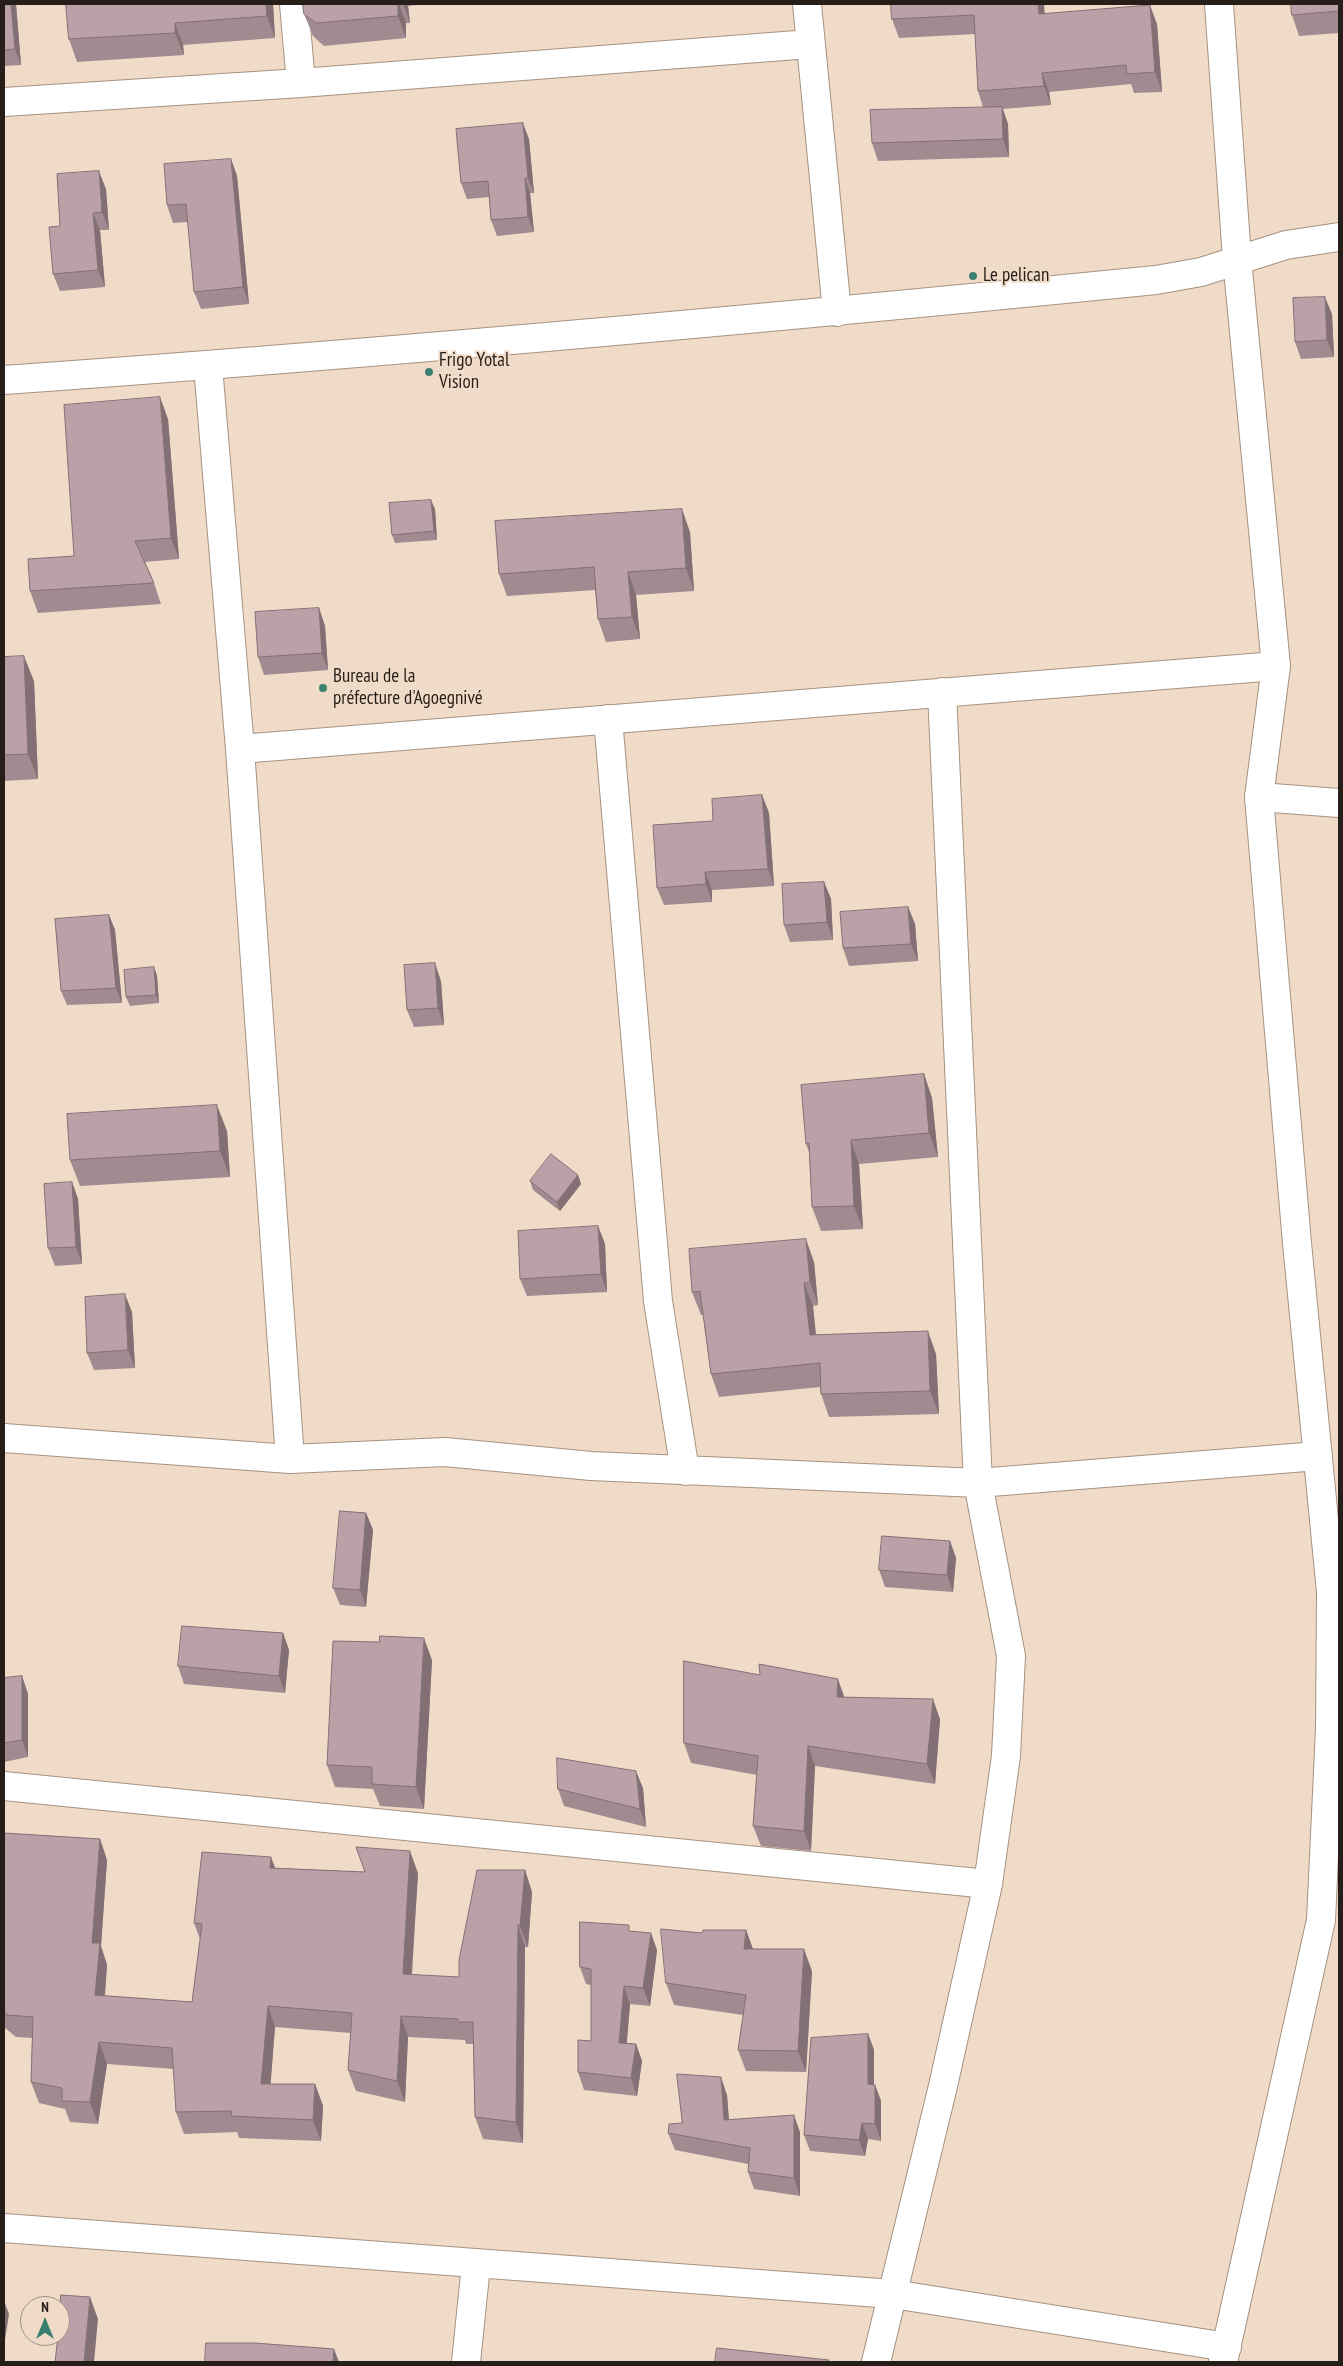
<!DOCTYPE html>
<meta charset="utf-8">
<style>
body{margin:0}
#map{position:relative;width:1343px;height:2366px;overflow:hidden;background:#f0dbc9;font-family:"PT Sans Narrow",sans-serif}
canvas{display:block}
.frame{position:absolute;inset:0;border:5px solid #261e18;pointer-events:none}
.north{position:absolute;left:20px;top:2296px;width:50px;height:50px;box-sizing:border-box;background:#f0dbc9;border:1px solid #9f8f82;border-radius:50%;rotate:0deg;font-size:14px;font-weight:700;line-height:20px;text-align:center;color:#261e18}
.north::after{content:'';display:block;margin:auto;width:18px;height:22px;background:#3b7f71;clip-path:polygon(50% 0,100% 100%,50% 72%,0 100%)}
</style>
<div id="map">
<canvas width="1343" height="2366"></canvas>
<div class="frame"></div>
<div class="north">N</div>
</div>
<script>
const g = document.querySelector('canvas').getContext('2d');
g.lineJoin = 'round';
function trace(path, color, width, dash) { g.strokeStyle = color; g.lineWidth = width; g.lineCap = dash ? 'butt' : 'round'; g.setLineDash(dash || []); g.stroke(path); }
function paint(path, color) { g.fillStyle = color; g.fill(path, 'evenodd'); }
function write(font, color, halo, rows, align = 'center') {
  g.font = font + ' "PT Sans Narrow",sans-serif'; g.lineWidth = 4; g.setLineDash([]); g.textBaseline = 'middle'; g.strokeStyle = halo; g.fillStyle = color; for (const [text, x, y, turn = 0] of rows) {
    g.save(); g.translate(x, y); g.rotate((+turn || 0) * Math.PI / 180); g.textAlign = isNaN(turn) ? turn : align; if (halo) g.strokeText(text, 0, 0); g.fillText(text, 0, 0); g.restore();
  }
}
const street = new Path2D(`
 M 294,4 L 301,83
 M 807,4 L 837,312
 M 4,102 L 301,83 L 810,44
 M 208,366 L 240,749 L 290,1459
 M 4,380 C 388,353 773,318 1156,280 L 1201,272 L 1286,245 L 1339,237
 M 608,719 L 658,1301 L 685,1471
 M 240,749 L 1276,666
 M 1259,797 L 1339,803
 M 4,1438 L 290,1459 L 445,1452 L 591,1466 L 978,1483 L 1318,1456
 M 4,1786 L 988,1884
 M 4,2228 L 893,2294 L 1227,2347
 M 466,2362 L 476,2265
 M 876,2362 L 943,2086 L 988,1884 L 1006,1756 L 1011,1656 L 978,1483 L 942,692`);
const secondary = new Path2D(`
 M 1219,4 L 1237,259 L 1276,666 L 1259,797 L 1297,1243 L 1331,1592 L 1330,1729 L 1321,1920 L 1223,2362`);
trace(street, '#a59281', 30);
trace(secondary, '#a59281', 30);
trace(street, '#fff', 28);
trace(secondary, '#fff', 28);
paint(new Path2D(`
 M 4,4 L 16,4 L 21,65 L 4,66 Z
 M 66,4 L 273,4 L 275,38 L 183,45 L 184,55 L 77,62 L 69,39 Z
 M 303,4 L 417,4 L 418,5 L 408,6 L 410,23 L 406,23 L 406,38 L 324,46 L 313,36 L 304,14 Z
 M 891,4 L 1044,14 L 1157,24 L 1162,92 L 1134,93 L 1131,84 L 1049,92 L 1051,105 L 1003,109 L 1008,124 L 1009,157 L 878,161 L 872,143 L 983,107 L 978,91 L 975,34 L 899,38 L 892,19 Z
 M 1339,4 L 1339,33 L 1299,36 L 1292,15 Z
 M 529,139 L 534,193 L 530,193 L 534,232 L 497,236 L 491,220 L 489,197 L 467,199 L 461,183 Z
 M 231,159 L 237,176 L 249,304 L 201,309 L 194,292 L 188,222 L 173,223 L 167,205 Z
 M 106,189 L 109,230 L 100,230 L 105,287 L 60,291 L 53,274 L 60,226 Z
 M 1332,314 L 1334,357 L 1301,359 L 1295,342 Z
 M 168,419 L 179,559 L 145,562 L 154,583 L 161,604 L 38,613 L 30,591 L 74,556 Z
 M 435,509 L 437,540 L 395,543 L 392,535 Z
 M 690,532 L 694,591 L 636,595 L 640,639 L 606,642 L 598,619 L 595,590 L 507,596 L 499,574 Z
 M 319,608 L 325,626 L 328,670 L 264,675 L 258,657 Z
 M 4,657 L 34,681 L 38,779 L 4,781 Z
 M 762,795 L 769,813 L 774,886 L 712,890 L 712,902 L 664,905 L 657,888 L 713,821 Z
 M 824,882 L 831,899 L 833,940 L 790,942 L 784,925 Z
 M 908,907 L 915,924 L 918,961 L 849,966 L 843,948 Z
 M 109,915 L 115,930 L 122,1003 L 67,1005 L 61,991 Z
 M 154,967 L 157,976 L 159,1003 L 130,1006 L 126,997 Z
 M 441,981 L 444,1025 L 414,1027 L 407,1010 Z
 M 924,1074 L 932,1098 L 938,1157 L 859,1164 L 863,1229 L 821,1231 L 812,1207 L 809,1152 L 806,1144 Z
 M 227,1131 L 230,1177 L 80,1186 L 70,1160 Z
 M 578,1175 L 581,1184 L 560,1211 L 533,1190 L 530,1181 Z
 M 72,1182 L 78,1199 L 82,1264 L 55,1266 L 48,1248 Z
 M 598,1226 L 605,1244 L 607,1292 L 527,1296 L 520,1279 Z
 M 814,1262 L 818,1305 L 813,1306 L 816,1335 L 936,1354 L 939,1414 L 829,1417 L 821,1394 L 820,1387 L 719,1397 L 711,1374 L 703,1315 L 701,1315 L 692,1292 Z
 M 132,1312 L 135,1368 L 94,1370 L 87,1353 Z
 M 366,1513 L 373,1530 L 366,1607 L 340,1605 L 333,1588 Z
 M 950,1541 L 956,1558 L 953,1592 L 885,1587 L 879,1570 Z
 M 283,1633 L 289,1650 L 285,1693 L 184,1684 L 178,1666 Z
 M 379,1642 L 432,1660 L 424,1809 L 380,1806 L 373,1789 L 335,1787 L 327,1765 Z
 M 22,1676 L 28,1694 L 28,1757 L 4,1762 L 4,1678 Z
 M 845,1697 L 940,1719 L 935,1784 L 815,1766 L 811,1851 L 761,1846 L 753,1826 L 757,1775 L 691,1763 L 684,1743 Z
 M 643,1788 L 646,1827 L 564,1806 L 558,1789 Z
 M 4,1833 L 100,1839 L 107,1860 L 101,1946 L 107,1965 L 105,1996 L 192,2002 L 200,1939 L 194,1923 L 275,1868 L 365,1872 L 418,1873 L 412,1975 L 459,1977 L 525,1870 L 532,1892 L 528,1947 L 525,1947 L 523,2143 L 483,2139 L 475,2117 L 473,2044 L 466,2044 L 465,2040 L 408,2037 L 405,2102 L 356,2091 L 348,2070 L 351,2033 L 275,2027 L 270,2084 L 315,2084 L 323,2106 L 321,2141 L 239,2138 L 237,2132 L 184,2134 L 176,2112 L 174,2069 L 107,2064 L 98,2124 L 70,2122 L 65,2109 L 39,2103 L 31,2082 L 32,2038 L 16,2037 L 4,2027 Z
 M 746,1930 L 753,1949 L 812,1971 L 806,2072 L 746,2071 L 738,2050 L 743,2015 L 674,2005 L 666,1983 L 702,1933 Z
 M 632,1931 L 657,1950 L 650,2006 L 630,2004 L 627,2043 L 636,2044 L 642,2061 L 637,2096 L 584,2090 L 578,2072 L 591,2041 L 591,1985 L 586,1984 L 580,1967 Z
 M 868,2034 L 874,2050 L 874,2085 L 875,2085 L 881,2101 L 881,2141 L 868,2139 L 865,2156 L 810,2151 L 804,2135 Z
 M 727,2095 L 729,2119 L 800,2132 L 800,2196 L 754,2189 L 748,2172 L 748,2164 L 675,2150 L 668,2133 L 682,2123 Z`), '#a18a90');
paint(new Path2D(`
 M 11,4 L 16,4 L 21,65 L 15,49 Z
 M 266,4 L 273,4 L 275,38 L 267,16 Z
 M 398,4 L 399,4 L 406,23 L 406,38 L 398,16 Z
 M 403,4 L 407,4 L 408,6 L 410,23 Z
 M 1038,4 L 1044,4 L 1046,34 L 1039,14 Z
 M 1150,5 L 1157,24 L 1162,92 L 1155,72 Z
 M 175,23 L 183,45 L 184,55 L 175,33 Z
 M 1042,73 L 1049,92 L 1051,105 L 1044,86 Z
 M 1002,107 L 1008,124 L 1009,157 L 1003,139 Z
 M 523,123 L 529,139 L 534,193 L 528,178 Z
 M 231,159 L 237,176 L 249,304 L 243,287 Z
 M 99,171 L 106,189 L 109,230 L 102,212 Z
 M 525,178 L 530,193 L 534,232 L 528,217 Z
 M 93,213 L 100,230 L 105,287 L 98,270 Z
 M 1325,297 L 1332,314 L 1334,357 L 1327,340 Z
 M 160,397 L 168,419 L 179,559 L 171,538 Z
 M 431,500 L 435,509 L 437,540 L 434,531 Z
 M 682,509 L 690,532 L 694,591 L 686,568 Z
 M 628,572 L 636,595 L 640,639 L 632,617 Z
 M 319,608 L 325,626 L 328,670 L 322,653 Z
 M 24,656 L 34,681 L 38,779 L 28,754 Z
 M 762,795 L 769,813 L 774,886 L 768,869 Z
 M 705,872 L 712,890 L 712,902 L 706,884 Z
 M 824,882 L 831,899 L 833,940 L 827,922 Z
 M 908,907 L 915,924 L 918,961 L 911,944 Z
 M 109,915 L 115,930 L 122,1003 L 116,988 Z
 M 435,963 L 441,981 L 444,1025 L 438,1008 Z
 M 154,967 L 157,976 L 159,1003 L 156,995 Z
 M 924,1074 L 932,1098 L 938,1157 L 929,1133 Z
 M 217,1105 L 227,1131 L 230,1177 L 220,1151 Z
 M 851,1140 L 859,1164 L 863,1229 L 854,1206 Z
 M 578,1175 L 581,1184 L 560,1211 L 557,1202 Z
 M 72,1182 L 78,1199 L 82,1264 L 76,1247 Z
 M 598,1226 L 605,1244 L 607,1292 L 601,1274 Z
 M 806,1239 L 814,1262 L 818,1305 L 810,1282 Z
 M 804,1283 L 813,1306 L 818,1358 L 810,1335 Z
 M 125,1294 L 132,1312 L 135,1368 L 128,1350 Z
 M 928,1331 L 936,1354 L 939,1414 L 930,1391 Z
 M 366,1513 L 373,1530 L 366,1607 L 360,1590 Z
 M 950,1541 L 956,1558 L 953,1592 L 947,1575 Z
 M 283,1633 L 289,1650 L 285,1693 L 279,1676 Z
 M 424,1638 L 432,1660 L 424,1809 L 416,1787 Z
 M 22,1676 L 28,1694 L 28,1757 L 22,1740 Z
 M 838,1679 L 845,1699 L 837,1697 Z
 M 933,1699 L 940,1719 L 935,1784 L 927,1764 Z
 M 808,1746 L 815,1766 L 811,1851 L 804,1831 Z
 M 636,1771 L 643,1788 L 646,1827 L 640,1809 Z
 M 100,1839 L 107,1860 L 101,1946 L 107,1965 L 103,2017 L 95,1995 L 92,1943 Z
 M 410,1851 L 418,1873 L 410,1996 L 403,1974 Z
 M 271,1857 L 279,1878 L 270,1868 Z
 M 525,1870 L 532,1892 L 528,1947 L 520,1926 Z
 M 518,1925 L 525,1947 L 523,2143 L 516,2122 Z
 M 746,1930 L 754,1952 L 744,1949 Z
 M 651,1933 L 657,1950 L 650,2006 L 643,1988 Z
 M 804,1949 L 812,1971 L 806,2072 L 798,2051 Z
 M 624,1986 L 630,2004 L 625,2060 L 619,2043 Z
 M 268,2006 L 275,2027 L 269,2106 L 261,2084 Z
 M 401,2016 L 408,2037 L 405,2102 L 397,2081 Z
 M 868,2034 L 874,2050 L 874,2101 L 868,2084 Z
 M 99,2042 L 107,2064 L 98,2124 L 90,2102 Z
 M 636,2044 L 642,2061 L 637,2096 L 631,2078 Z
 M 721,2077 L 727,2095 L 730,2137 L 724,2120 Z
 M 315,2084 L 323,2106 L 321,2141 L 313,2120 Z
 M 875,2085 L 881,2101 L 881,2141 L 875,2124 Z
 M 794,2115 L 800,2132 L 800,2196 L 794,2178 Z
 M 862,2123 L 868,2139 L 865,2156 L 859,2140 Z
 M 90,2297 L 98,2319 L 94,2362 L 84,2362 Z
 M 4,2301 L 9,2314 L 4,2346 Z
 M 334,2349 L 339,2362 L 333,2362 Z`), '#837075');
const building = new Path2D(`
 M 4,4 L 11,4 L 15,49 L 4,50 Z
 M 66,4 L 266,4 L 267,16 L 175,23 L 175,33 L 69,39 Z
 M 303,4 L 398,4 L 398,16 L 316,23 L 304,14 Z
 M 891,4 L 1038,4 L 1039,14 L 1150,5 L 1155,72 L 1127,74 L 1126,65 L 1042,73 L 1044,86 L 978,91 L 974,15 L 892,19 Z
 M 1291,4 L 1339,4 L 1339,11 L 1292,15 Z
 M 1002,107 L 1003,139 L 872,143 L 870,110 Z
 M 523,123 L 528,178 L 525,178 L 528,217 L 491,220 L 488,181 L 461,183 L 456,129 Z
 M 231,159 L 243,287 L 194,292 L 186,204 L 167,205 L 164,164 Z
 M 99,171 L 102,212 L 93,213 L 98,270 L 53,274 L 49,227 L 60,226 L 57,174 Z
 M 1325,297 L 1327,340 L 1295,342 L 1293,298 Z
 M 160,397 L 171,538 L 135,541 L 154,583 L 30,591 L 28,559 L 74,556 L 64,405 Z
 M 431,500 L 434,531 L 392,535 L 389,503 Z
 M 682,509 L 686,568 L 628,572 L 632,617 L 598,619 L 594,567 L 499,574 L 495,521 Z
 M 319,608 L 322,653 L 258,657 L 255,612 Z
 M 24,656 L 28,754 L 4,755 L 4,657 Z
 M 762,795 L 768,869 L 705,872 L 706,884 L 657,888 L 653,825 L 713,821 L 712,799 Z
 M 824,882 L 827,922 L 784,925 L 782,884 Z
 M 908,907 L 911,944 L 843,948 L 840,912 Z
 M 109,915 L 116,988 L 61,991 L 55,919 Z
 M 435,963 L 438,1008 L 407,1010 L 404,965 Z
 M 154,967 L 156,995 L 126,997 L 124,970 Z
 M 924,1074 L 929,1133 L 851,1140 L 854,1206 L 812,1207 L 809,1143 L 806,1144 L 801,1085 Z
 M 217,1105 L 220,1151 L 70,1160 L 67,1114 Z
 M 551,1154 L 578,1175 L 557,1202 L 530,1181 Z
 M 72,1182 L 76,1247 L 48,1248 L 44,1184 Z
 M 598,1226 L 601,1274 L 520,1279 L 518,1231 Z
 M 806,1239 L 810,1282 L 804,1283 L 810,1335 L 928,1331 L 930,1391 L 821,1394 L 820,1363 L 711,1374 L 700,1291 L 692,1292 L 689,1249 Z
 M 125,1294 L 128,1350 L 87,1353 L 85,1297 Z
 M 340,1511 L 366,1513 L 360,1590 L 333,1588 Z
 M 882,1536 L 950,1541 L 947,1575 L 879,1570 Z
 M 182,1626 L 283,1633 L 279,1676 L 178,1666 Z
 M 380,1636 L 424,1638 L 416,1787 L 372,1784 L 372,1767 L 327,1765 L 333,1641 L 379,1642 Z
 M 684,1661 L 760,1675 L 759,1664 L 838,1679 L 837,1697 L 933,1699 L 927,1764 L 808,1746 L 804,1831 L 753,1826 L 758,1756 L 684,1743 Z
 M 22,1676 L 22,1740 L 4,1743 L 4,1678 Z
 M 557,1758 L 636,1771 L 640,1809 L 558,1789 Z
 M 4,1833 L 100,1839 L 92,1943 L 100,1943 L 95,1995 L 192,2002 L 202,1924 L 194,1923 L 202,1852 L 271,1857 L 270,1868 L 365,1872 L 356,1847 L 410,1851 L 403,1974 L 459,1977 L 459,1960 L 477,1870 L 525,1870 L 520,1926 L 518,1925 L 516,2122 L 475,2117 L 473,2022 L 458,2022 L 458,2019 L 401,2016 L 397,2081 L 348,2070 L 352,2013 L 268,2006 L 261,2084 L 315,2084 L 313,2120 L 231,2116 L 232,2111 L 176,2112 L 172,2048 L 99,2042 L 90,2102 L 62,2101 L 62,2088 L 31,2082 L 33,2017 L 8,2015 L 4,2012 Z
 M 580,1922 L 629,1925 L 629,1931 L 651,1933 L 643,1988 L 624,1986 L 619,2043 L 636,2044 L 631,2078 L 578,2072 L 578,2040 L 591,2041 L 591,1969 L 580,1967 Z
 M 661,1929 L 702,1933 L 703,1930 L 746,1930 L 744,1949 L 804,1949 L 798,2051 L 738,2050 L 746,1995 L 666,1983 Z
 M 868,2034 L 868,2084 L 875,2085 L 875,2124 L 862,2123 L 859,2140 L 804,2135 L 811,2038 Z
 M 677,2074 L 721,2077 L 724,2120 L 794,2115 L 794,2178 L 748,2172 L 750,2148 L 668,2133 L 669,2124 L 682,2123 Z
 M 61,2295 L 90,2297 L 84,2362 L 55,2362 L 58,2336 L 60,2336 L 60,2309 Z
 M 206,2343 L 255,2343 L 334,2349 L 333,2362 L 205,2362 Z
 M 717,2348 L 829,2360 L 828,2362 L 715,2362 Z`);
paint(building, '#bba0a7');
trace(building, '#837075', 1);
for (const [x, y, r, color] of [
 [973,276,5,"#3b7f71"],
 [429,372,5,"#3b7f71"],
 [323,688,5,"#3b7f71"]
]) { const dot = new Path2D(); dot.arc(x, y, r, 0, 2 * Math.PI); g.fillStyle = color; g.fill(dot); trace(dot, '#f0dbc9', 2); }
write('19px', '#261e18', '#f0dbc9', [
 ["Le pelican",983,276],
 ["Frigo Yotal",439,361],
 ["Vision",439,383],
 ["Bureau de la",333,677],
 ["préfecture d'Agoegnivé",333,699]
], 'left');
</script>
